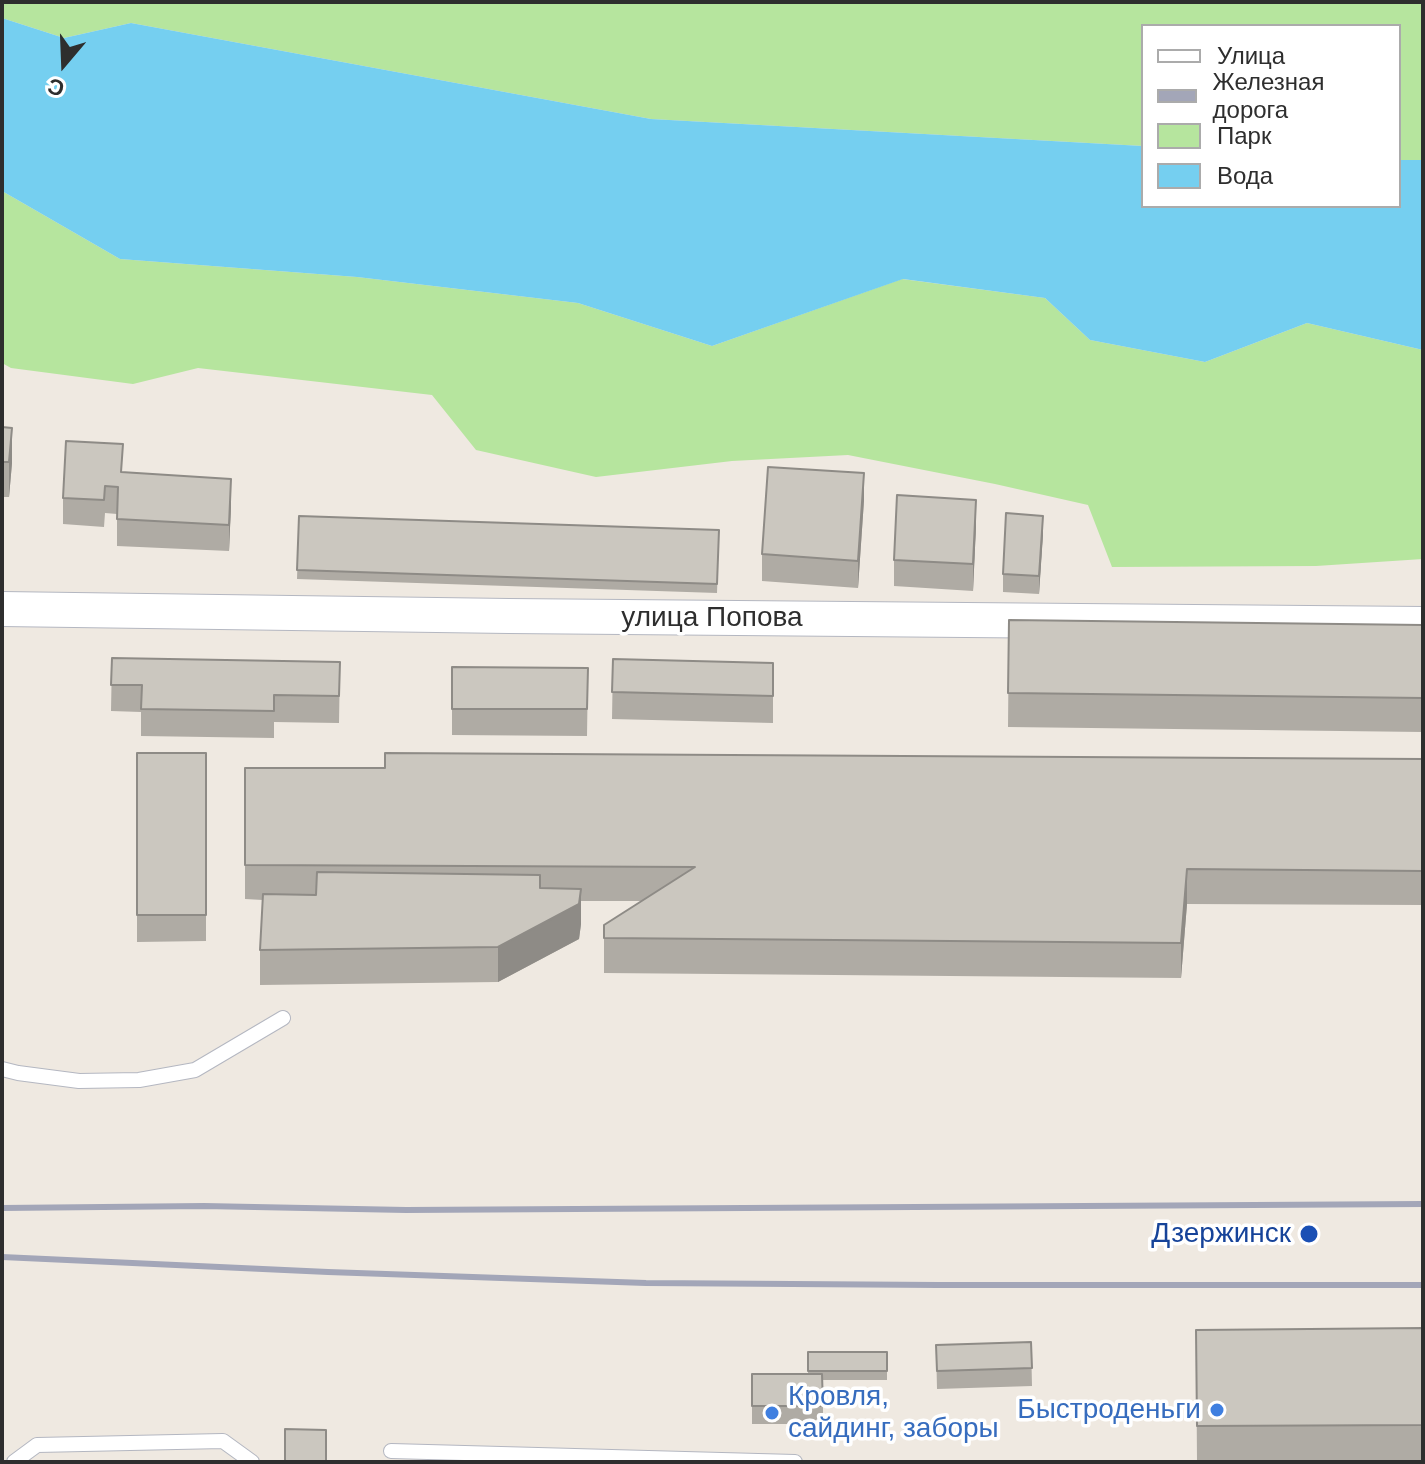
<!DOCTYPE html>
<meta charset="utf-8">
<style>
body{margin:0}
#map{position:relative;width:1425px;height:1464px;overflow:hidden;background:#efe9e1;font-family:Arial,sans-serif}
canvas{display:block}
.frame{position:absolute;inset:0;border:4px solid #2e2e2e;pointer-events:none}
.legend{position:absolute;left:1141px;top:24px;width:260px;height:184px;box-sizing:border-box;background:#fff;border:2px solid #ababab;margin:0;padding:10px 14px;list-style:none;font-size:24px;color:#2e2e2e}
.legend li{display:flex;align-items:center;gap:16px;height:40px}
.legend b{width:40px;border:2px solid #ababab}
.north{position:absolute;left:24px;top:24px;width:80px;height:80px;-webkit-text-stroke:6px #fff;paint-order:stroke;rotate:199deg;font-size:22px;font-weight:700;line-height:32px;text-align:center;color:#2e2e2e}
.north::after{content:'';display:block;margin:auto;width:28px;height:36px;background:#2e2e2e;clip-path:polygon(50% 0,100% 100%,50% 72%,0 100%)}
</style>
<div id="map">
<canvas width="1425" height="1464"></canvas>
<div class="frame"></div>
<ul class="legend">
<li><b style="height:10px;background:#fff"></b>Улица</li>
<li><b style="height:10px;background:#a3a6b8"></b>Железная дорога</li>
<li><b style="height:22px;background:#b6e59e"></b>Парк</li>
<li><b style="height:22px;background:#75cff0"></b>Вода</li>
</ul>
<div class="north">С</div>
</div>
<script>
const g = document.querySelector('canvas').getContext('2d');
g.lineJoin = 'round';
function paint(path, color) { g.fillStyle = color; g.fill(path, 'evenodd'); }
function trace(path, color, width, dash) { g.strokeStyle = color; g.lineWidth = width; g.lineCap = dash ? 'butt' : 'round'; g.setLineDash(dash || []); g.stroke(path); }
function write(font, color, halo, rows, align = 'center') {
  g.font = font + ' Arial,sans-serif'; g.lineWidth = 7; g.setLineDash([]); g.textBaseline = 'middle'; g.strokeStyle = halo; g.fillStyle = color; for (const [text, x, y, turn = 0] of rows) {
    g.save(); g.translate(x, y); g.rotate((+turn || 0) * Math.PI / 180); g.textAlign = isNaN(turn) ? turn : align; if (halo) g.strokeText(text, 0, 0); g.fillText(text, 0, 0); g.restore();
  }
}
paint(new Path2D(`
 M 2,2 L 1423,2 L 1423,160 L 1399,160 L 1399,26 L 1143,26 L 1143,146 L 651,119 L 131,23 L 64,38 L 2,18 Z
 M 2,191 L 120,259 L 357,277 L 578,303 L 712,346 L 902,279 L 1045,298 L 1090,340 L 1205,362 L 1307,323 L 1423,350 L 1423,559 L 1316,566 L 1112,567 L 1088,505 L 995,484 L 848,455 L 732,461 L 596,477 L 476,450 L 432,395 L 198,368 L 133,384 L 11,368 L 2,363 Z`), '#b6e59e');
paint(new Path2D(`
 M 2,18 L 64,38 L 131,23 L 651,119 L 1143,146 L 1143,206 L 1399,206 L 1399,160 L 1423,160 L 1423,350 L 1307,323 L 1205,362 L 1090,340 L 1045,298 L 903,279 L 712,346 L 578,303 L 357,277 L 120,259 L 2,191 Z`), '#75cff0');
const service = new Path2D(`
 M 2,1069 L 18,1073 L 79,1081 L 139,1080 L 195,1070 L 283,1018
 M 391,1451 L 795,1462
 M 14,1462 L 37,1445 L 223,1441 L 252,1462`);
const tertiary = new Path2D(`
 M 2,609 L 509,616 L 1423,624`);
trace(service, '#b4b7c1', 16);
trace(tertiary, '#b4b7c1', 36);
trace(service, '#fff', 14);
trace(tertiary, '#fff', 34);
trace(new Path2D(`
 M 2,1208 L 204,1206 L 406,1210 L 1423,1204
 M 2,1257 L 328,1272 L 646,1283 L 938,1285 L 1423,1285`), '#a3a6b8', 6);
paint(new Path2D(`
 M 2,427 L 12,463 L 9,497 L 2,497 Z
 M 122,473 L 231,505 L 229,551 L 117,546 L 117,514 L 105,513 L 104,527 L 63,524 L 63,498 Z
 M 864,500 L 858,588 L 762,581 L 762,554 Z
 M 299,516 L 719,530 L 717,593 L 297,579 Z
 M 976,526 L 973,591 L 894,586 L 894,560 Z
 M 1043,534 L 1039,594 L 1003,592 L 1003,574 Z
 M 1009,620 L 1423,625 L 1423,732 L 1008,727 Z
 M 112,658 L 340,662 L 339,723 L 274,722 L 274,738 L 141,736 L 141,712 L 111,711 Z
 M 613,659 L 773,663 L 773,723 L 612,719 Z
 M 452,667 L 588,668 L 587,736 L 452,735 Z
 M 137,753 L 206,753 L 206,941 L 137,942 Z
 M 1423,759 L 1423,905 L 1187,904 L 1181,978 L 604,973 L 604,925 L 641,901 L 581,901 L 581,924 L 579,939 L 498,982 L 260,985 L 260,950 L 263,900 L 245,899 L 245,768 L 385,768 Z
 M 1423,1328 L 1423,1460 L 1197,1461 L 1196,1330 Z
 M 1031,1342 L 1032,1386 L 937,1389 L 936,1345 Z
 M 808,1352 L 887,1352 L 887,1380 L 823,1380 L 823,1424 L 752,1424 L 752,1374 L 808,1374 Z`), '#afaba4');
paint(new Path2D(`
 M 12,428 L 12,463 L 9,497 L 9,462 Z
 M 864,473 L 864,500 L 858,588 L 858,561 Z
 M 231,479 L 231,505 L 229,551 L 229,525 Z
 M 976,500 L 976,526 L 973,591 L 973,564 Z
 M 1043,516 L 1043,534 L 1039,594 L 1039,576 Z
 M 1187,869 L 1187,904 L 1181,978 L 1181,943 Z
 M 581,889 L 581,924 L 579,939 L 498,982 L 498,947 Z`), '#8e8b86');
const building = new Path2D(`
 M 2,427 L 12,428 L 9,462 L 2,462 Z
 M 66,441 L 123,444 L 121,472 L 231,479 L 229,525 L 117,519 L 118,487 L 105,486 L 104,500 L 63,498 Z
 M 768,467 L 864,473 L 858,561 L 762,554 Z
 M 897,495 L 976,500 L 973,564 L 894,560 Z
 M 1006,513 L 1043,516 L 1039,576 L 1003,574 Z
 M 299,516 L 719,530 L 717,584 L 297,570 Z
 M 1009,620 L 1423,625 L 1423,698 L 1008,693 Z
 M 112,658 L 340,662 L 339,696 L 274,695 L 274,711 L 141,709 L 142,685 L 111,685 Z
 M 613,659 L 773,663 L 773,696 L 612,692 Z
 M 452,667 L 588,668 L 587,709 L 452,709 Z
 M 137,753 L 206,753 L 206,915 L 137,915 Z
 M 385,753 L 1423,759 L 1423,871 L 1187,869 L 1181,943 L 604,938 L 604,925 L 695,867 L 245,865 L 245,768 L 385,768 Z
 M 317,872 L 540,875 L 540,888 L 581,889 L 579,904 L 498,947 L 260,950 L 263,894 L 316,895 Z
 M 1423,1328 L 1423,1425 L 1197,1426 L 1196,1330 Z
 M 1031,1342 L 1032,1368 L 937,1371 L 936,1345 Z
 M 808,1352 L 887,1352 L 887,1371 L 808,1371 Z
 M 752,1374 L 822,1374 L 823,1406 L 752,1406 Z
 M 285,1429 L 326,1430 L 326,1462 L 285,1462 Z`);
paint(building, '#cbc7bf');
trace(building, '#8e8b86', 2);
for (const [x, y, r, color] of [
 [1309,1234,10,"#1a4fb4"],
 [1217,1410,8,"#3f7fe0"],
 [772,1413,8,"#3f7fe0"]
]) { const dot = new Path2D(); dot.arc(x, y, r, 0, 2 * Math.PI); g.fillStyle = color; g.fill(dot); trace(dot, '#fff', 3); }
write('28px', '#2e2e2e', '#fff', [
 ["улица Попова",712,618]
]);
write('28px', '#164399', '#fff', [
 ["Дзержинск",1291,1234]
], 'right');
write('28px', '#366cbe', '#fff', [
 ["Кровля,",788,1397],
 ["сайдинг, заборы",788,1429],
 ["Быстроденьги",1201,1410,"right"]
], 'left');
</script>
